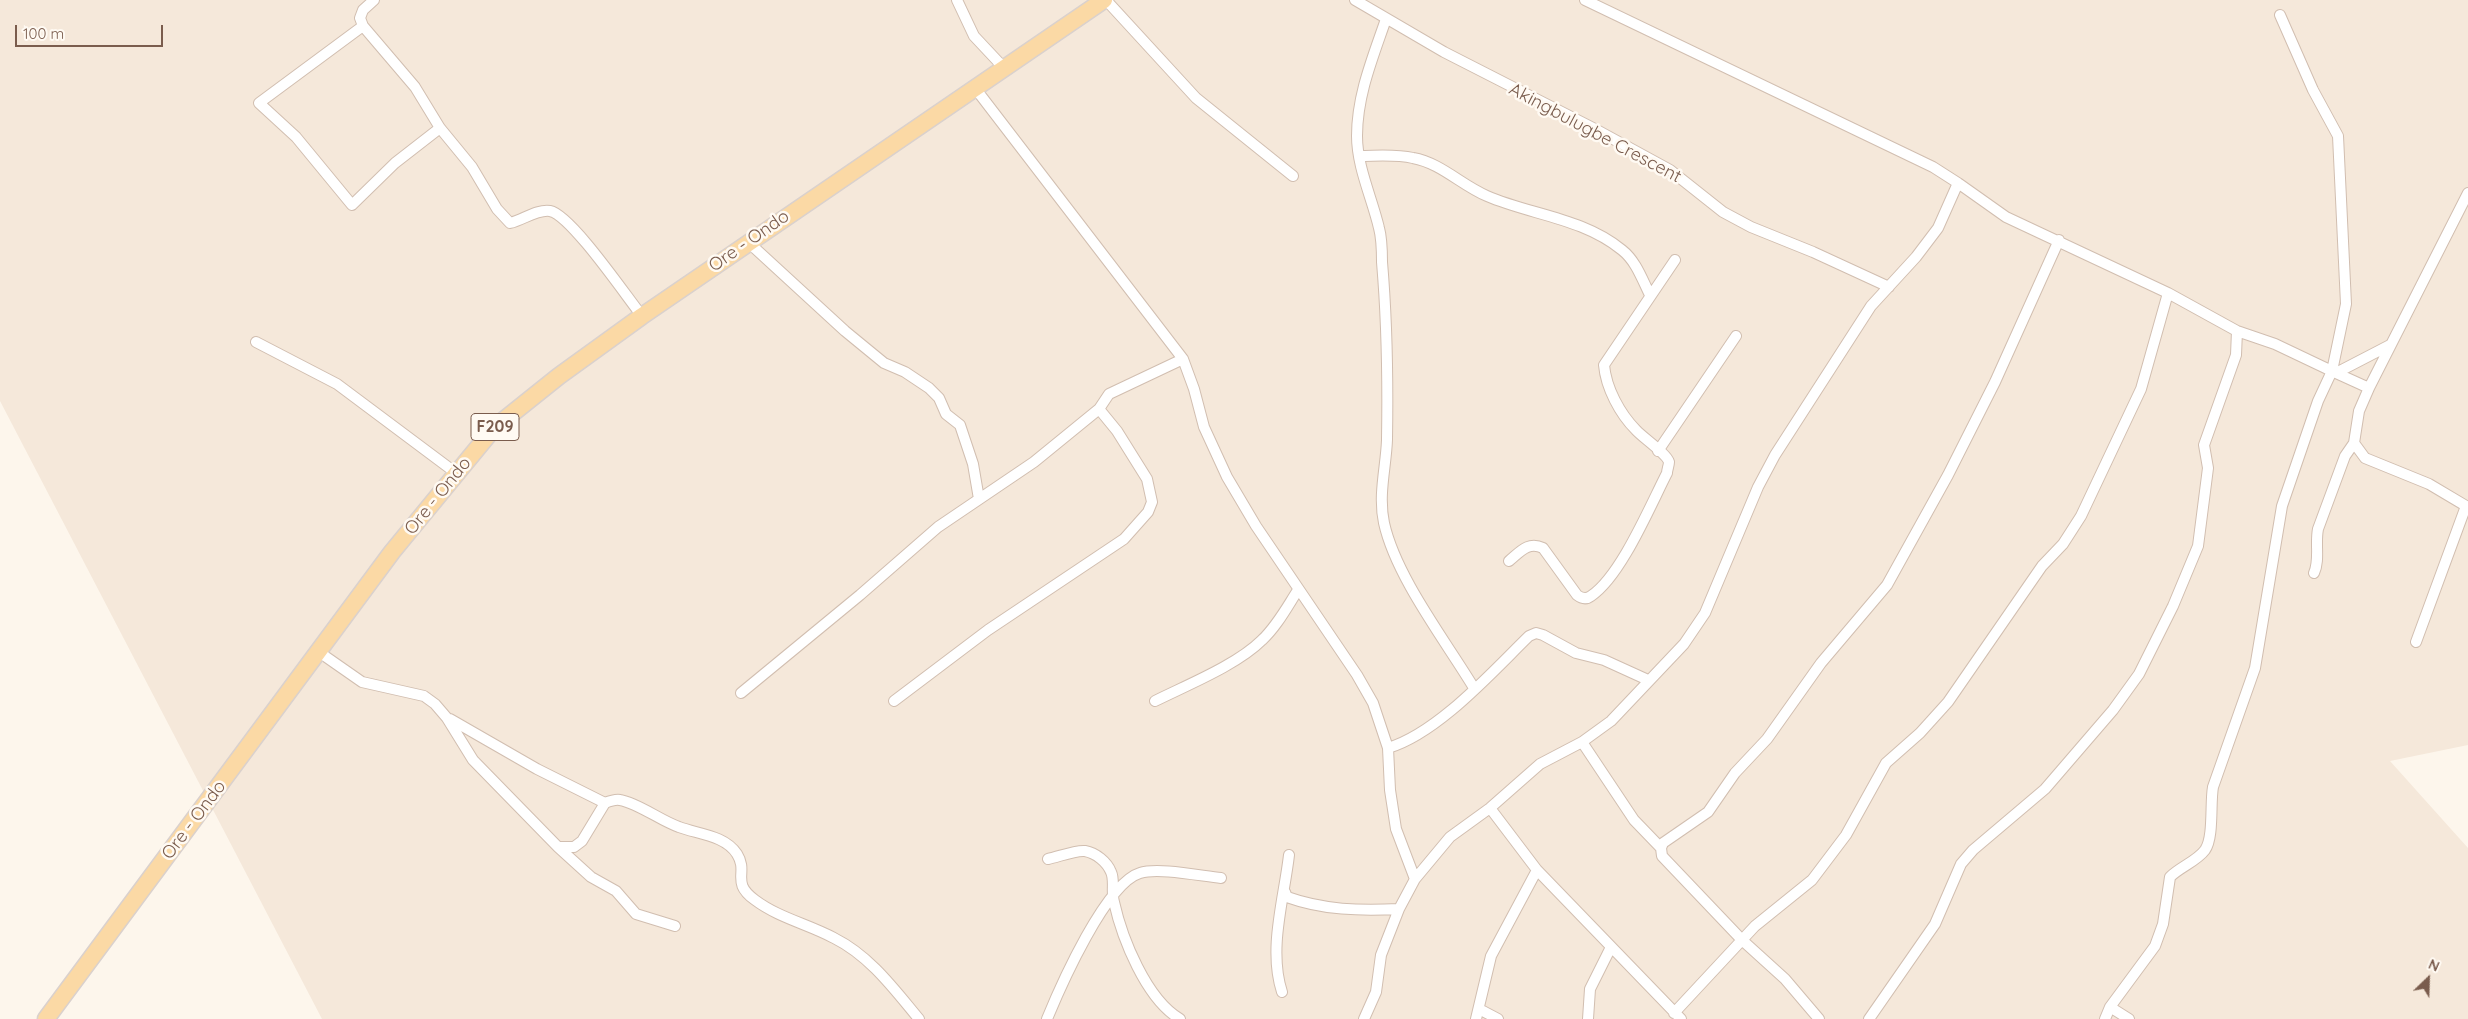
<!DOCTYPE html>
<style>
body{margin:0}
#map{position:relative;width:2468px;height:1019px;overflow:hidden;background:#fdf6ec;font-family:Quicksand,sans-serif}
canvas{display:block}
.north{position:absolute;left:2403px;top:954px;width:50px;height:50px;-webkit-text-stroke:4px #fffaf3;paint-order:stroke;rotate:24deg;font-size:14px;font-weight:700;line-height:20px;text-align:center;color:#7a5c4d}
.north::after{content:'';display:block;margin:auto;width:18px;height:22px;background:#7a5c4d;clip-path:polygon(50% 0,100% 100%,50% 72%,0 100%)}
.scale{position:absolute;left:15px;top:25px;width:148px;height:22px;box-sizing:border-box;border:2px solid #7a5c4d;border-top:0;padding-left:6px;font-size:15px;line-height:18px;white-space:nowrap;color:#7a5c4d;-webkit-text-stroke:4px #fffaf3;paint-order:stroke}
</style>
<div id="map">
<canvas width="2468" height="1019"></canvas>
<div class="north">N</div>
<div class="scale">100 m</div>
</div>
<script>
const g = document.querySelector('canvas').getContext('2d');
g.lineJoin = 'round';
function paint(path, color) { g.fillStyle = color; g.fill(path, 'evenodd'); }
function trace(path, color, width, dash) { g.strokeStyle = color; g.lineWidth = width; g.lineCap = dash ? 'butt' : 'round'; g.setLineDash(dash || []); g.stroke(path); }
function write(font, color, halo, rows, align = 'center') {
  g.font = font + ' Quicksand,sans-serif'; g.lineWidth = 5; g.setLineDash([]); g.textBaseline = 'middle'; g.strokeStyle = halo; g.fillStyle = color; for (const [text, x, y, turn = 0] of rows) {
    g.save(); g.translate(x, y); g.rotate((+turn || 0) * Math.PI / 180); g.textAlign = isNaN(turn) ? turn : align; if (halo) g.strokeText(text, 0, 0); g.fillText(text, 0, 0); g.restore();
  }
}
paint(new Path2D(`
 M 0,0 L 2468,0 L 2468,745 L 2390,761 L 2468,848 L 2468,1019 L 322,1019 L 0,401 Z`), '#f5e8da');
const street = new Path2D(`
 M 374,0 L 363,10 L 360,18 L 363,26 L 415,87 L 440,128 L 472,167 L 497,209 L 510,223 C 523,220 537,209 550,211 C 571,215 626,296 642,316
 M 957,0 L 974,36 L 1004,68
 M 1106,0 L 1196,98 L 1293,176
 M 1355,0 L 1444,52 L 1593,128 L 1670,170 L 1723,212 L 1751,227 L 1813,252 L 1889,287
 M 1585,0 L 1933,167 L 1958,183 L 2006,217 L 2168,293 L 2237,331 L 2275,344 L 2336,373
 M 1386,19 C 1373,57 1357,95 1357,136 C 1357,167 1372,198 1379,228 C 1382,239 1382,251 1382,262 C 1387,321 1388,380 1387,440 C 1386,467 1378,495 1384,523 C 1396,577 1445,640 1474,688
 M 363,26 L 259,103 L 296,137 L 352,205 L 395,163 L 440,128
 M 975,88 L 1183,359 L 1194,389 L 1204,427 L 1227,477 L 1256,526 L 1357,675 L 1373,703 L 1388,748 L 1390,790 L 1396,829 L 1415,879
 M 1359,156 C 1377,156 1395,154 1413,158 C 1441,163 1461,185 1487,196 C 1531,215 1583,218 1622,250 C 1636,261 1642,279 1650,295
 M 747,241 L 845,331 L 884,363 L 905,372 L 929,388 L 939,398 L 946,414 L 960,425 L 973,464 L 979,499
 M 256,342 L 337,384 L 456,473
 M 2369,388 L 2336,373 L 2390,345
 M 1658,451 L 1736,336
 M 1509,561 C 1520,552 1528,541 1543,548 L 1577,595 C 1581,598 1586,600 1591,596 C 1621,576 1650,506 1667,473 C 1667,470 1669,465 1669,462 C 1667,454 1642,437 1636,430 C 1620,414 1606,388 1604,365 L 1675,260
 M 2314,573 C 2320,560 2315,544 2318,529 L 2345,456 L 2354,443
 M 2416,642 L 2466,506 L 2429,484 L 2365,458 L 2354,443 L 2359,411 L 2369,388 L 2468,193
 M 319,652 L 362,682 L 424,696 L 435,704 L 447,718 L 473,760 L 558,847 L 591,877 L 616,891 L 636,914 L 675,926
 M 741,693 L 860,595 L 938,527 L 1034,462 L 1099,409 L 1109,394 L 1183,359
 M 894,701 L 988,630 L 1124,539 L 1148,512 L 1152,502 L 1147,479 L 1117,431 L 1099,409
 M 1155,701 C 1187,685 1237,665 1262,640 C 1277,626 1287,607 1298,590
 M 450,719 L 537,769 L 605,803
 M 1582,742 L 1634,820 L 1661,848 L 1662,856 L 1742,940 L 1785,979 L 1819,1019
 M 1388,748 C 1438,733 1492,672 1529,636 L 1536,633 L 1543,635 L 1576,653 L 1604,660 L 1648,680
 M 1490,808 L 1537,870 L 1681,1019
 M 558,847 L 574,847 L 582,841 L 605,803 C 610,801 615,799 620,800 C 638,803 661,821 679,827 C 697,834 725,835 737,854 C 749,873 730,882 755,900 C 779,918 808,924 834,938 C 870,956 894,989 919,1019
 M 1661,848 L 1663,843 L 1708,812 L 1735,773 L 1767,739 L 1821,663 L 1887,585 L 1948,475 L 1995,382 L 2059,240
 M 1048,859 C 1058,857 1075,850 1085,851 C 1096,853 1107,862 1111,872 C 1115,880 1111,892 1114,902 C 1122,938 1146,999 1180,1019
 M 1285,892 L 1287,897 C 1323,910 1360,911 1399,909
 M 1282,992 C 1268,949 1284,899 1289,855
 M 2110,1007 L 2129,1019
 M 1479,1009 L 1498,1019
 M 1674,1013 L 1755,926 L 1812,880 L 1846,835 L 1886,763 L 1920,733 L 1948,702 L 2042,566 L 2063,544 L 2081,516 L 2141,389 L 2168,293
 M 1047,1019 C 1061,985 1106,883 1140,873 C 1158,867 1201,876 1221,878
 M 1364,1019 L 1376,992 L 1381,955 L 1399,909 L 1415,879 L 1450,837 L 1490,808 L 1540,764 L 1582,742 L 1611,721 L 1684,644 L 1705,613 L 1758,487 L 1775,455 L 1871,306 L 1916,257 L 1938,228 L 1958,183
 M 1476,1019 L 1491,956 L 1537,870
 M 1588,1019 L 1590,989 L 1611,947
 M 1869,1019 L 1935,924 L 1961,864 L 1973,850 L 2045,789 L 2113,710 L 2139,674 L 2173,606 L 2198,546 L 2208,468 L 2204,445 L 2236,355 L 2237,331
 M 2105,1019 L 2110,1007 L 2155,946 L 2163,924 L 2170,877 C 2180,867 2197,861 2205,850 C 2214,837 2210,803 2213,787 L 2255,668 L 2282,506 L 2318,401 L 2332,371 L 2346,304 L 2338,136 L 2313,90 L 2280,15`);
const primary = new Path2D(`
 M 46,1019 L 392,552 L 494,428 L 559,376 L 642,316 L 1104,0`);
trace(street, '#d1beb0', 12);
trace(primary, '#dad1cd', 19);
trace(street, '#fff', 10);
trace(primary, '#fbd9a5', 16);
for (const [x, y, w] of [
 [495,427,48]
]) { const box = new Path2D(); box.roundRect(x - w / 2, y - 13.5, w, 27, 4); g.fillStyle = '#fffaf3'; g.fill(box); trace(box, '#7a5c4d', 1); }
write('bold 16px', '#7a5c4d', null, [
 ["F209",495,427]
]);
write('18px', '#7a5c4d', '#fffaf3', [
 ["Akingbulugbe Crescent",1595,133,28],
 ["Ore - Ondo",749,241,-35],
 ["Ore - Ondo",438,496,-51],
 ["Ore - Ondo",194,820,-53]
]);
</script>
